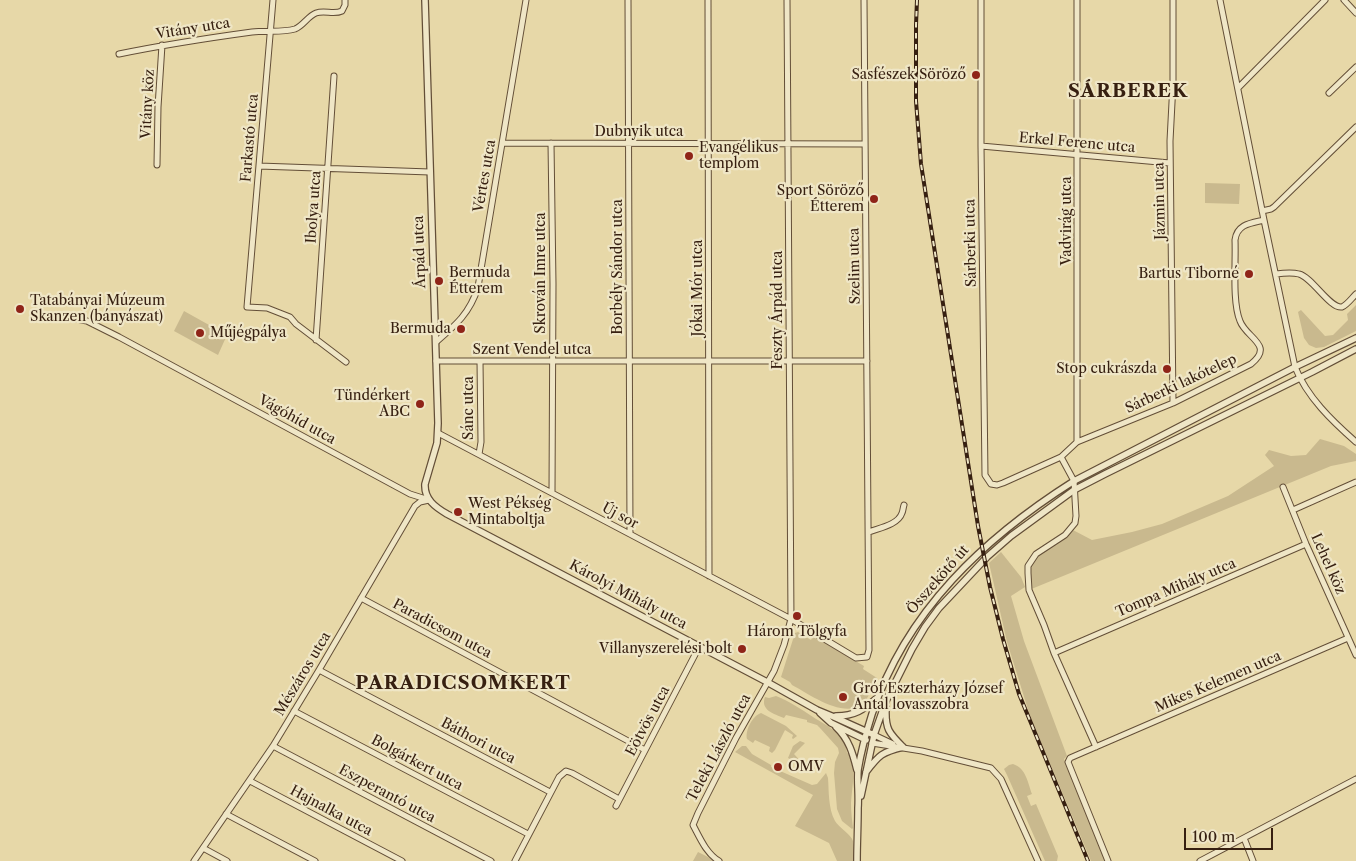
<!DOCTYPE html>
<meta charset="utf-8">
<style>
body{margin:0}
#map{position:relative;width:1356px;height:861px;overflow:hidden;background:#e7d8a8;font-family:"Libre Caslon Text",serif}
canvas{display:block}
.scale{position:absolute;left:1184px;top:828px;width:89px;height:22px;box-sizing:border-box;border:2px solid #372011;border-top:0;padding-left:6px;font-size:15px;line-height:18px;white-space:nowrap;color:#372011;-webkit-text-stroke:4px #efe6c6;paint-order:stroke}
</style>
<div id="map">
<canvas width="1356" height="861"></canvas>
<div class="scale">100 m</div>
</div>
<script>
const g = document.querySelector('canvas').getContext('2d');
g.lineJoin = 'round';
function paint(path, color) { g.fillStyle = color; g.fill(path, 'evenodd'); }
function trace(path, color, width, dash) { g.strokeStyle = color; g.lineWidth = width; g.lineCap = dash ? 'butt' : 'round'; g.setLineDash(dash || []); g.stroke(path); }
function write(font, color, halo, rows, align = 'center') {
  g.font = font + ' "Libre Caslon Text",serif'; g.lineWidth = 4.5; g.setLineDash([]); g.textBaseline = 'middle'; g.strokeStyle = halo; g.fillStyle = color; for (const [text, x, y, turn = 0] of rows) {
    g.save(); g.translate(x, y); g.rotate((+turn || 0) * Math.PI / 180); g.textAlign = isNaN(turn) ? turn : align; if (halo) g.strokeText(text, 0, 0); g.fillText(text, 0, 0); g.restore();
  }
}
paint(new Path2D(`
 M 1205,183 L 1240,184 L 1239,204 L 1205,203 Z
 M 1356,305 L 1356,331 L 1324,347 L 1316,348 L 1309,345 L 1304,338 L 1298,312 L 1301,310 L 1325,336 L 1333,335 L 1348,320 L 1347,314 Z
 M 184,311 L 227,335 L 218,355 L 174,331 Z
 M 1320,439 L 1344,446 L 1356,454 L 1356,461 L 1331,466 L 1029,590 L 1028,566 L 1032,560 L 1071,529 L 1092,540 L 1132,532 L 1162,524 L 1228,496 L 1274,466 L 1265,455 L 1269,450 L 1291,456 L 1306,455 Z
 M 1001,552 L 1021,577 L 1025,587 L 1011,596 L 1024,641 L 1067,756 L 1064,759 L 1106,861 L 1091,861 L 1030,716 L 1007,642 L 989,563 Z
 M 798,632 L 811,640 L 813,636 L 864,666 L 863,669 L 877,678 C 872,687 869,699 861,705 C 842,718 809,694 792,685 L 790,682 L 781,677 L 795,633 Z
 M 776,696 C 789,701 801,709 813,717 C 827,726 846,734 847,753 L 851,754 C 856,770 852,787 851,803 C 851,812 852,820 853,828 L 852,829 L 842,821 L 837,809 L 834,773 L 835,762 L 839,753 L 838,748 L 820,728 L 817,725 L 807,722 L 807,720 L 786,715 L 784,718 C 774,714 760,710 765,697 L 769,698 Z
 M 761,713 L 786,726 L 797,736 L 793,739 L 792,738 L 793,735 L 785,730 L 775,750 L 772,753 L 769,751 L 770,747 L 755,740 L 753,743 L 747,739 C 745,731 752,716 761,713 Z
 M 800,741 L 805,743 L 794,754 L 807,768 L 788,758 L 793,746 Z
 M 742,746 L 746,746 L 752,754 L 771,765 L 771,767 L 812,785 L 817,784 L 826,773 L 828,778 C 829,791 828,808 835,821 C 839,828 851,834 853,841 C 854,847 853,855 853,861 L 837,861 L 829,843 L 795,826 L 813,795 L 735,752 Z
 M 1013,764 C 1026,768 1028,783 1032,794 L 1027,796 L 1031,806 L 1036,804 L 1058,856 L 1057,861 L 1045,861 L 1007,775 L 1004,769 L 1009,765 Z
 M 698,852 L 716,861 L 693,861 Z`), '#c9b98e');
const minor = new Path2D(`
 M 273,0 L 247,307 L 267,308 L 290,317 L 296,324 L 346,362
 M 628,0 L 630,534
 M 708,0 L 709,576
 M 981,0 L 981,146 L 985,475 L 991,484 L 997,485 L 1003,483 L 1061,457 L 1077,442 L 1173,403 L 1251,364 C 1275,345 1246,338 1240,321 C 1232,302 1236,262 1235,240 C 1237,224 1251,223 1264,220
 M 1220,0 L 1264,220 L 1295,367 C 1307,397 1332,421 1356,442
 M 1344,0 L 1356,13
 M 119,54 C 163,45 208,38 252,32 C 266,30 281,33 295,29 C 303,26 308,16 316,13 C 325,10 334,15 342,11 L 345,5 L 345,0
 M 1238,88 L 1325,0
 M 1329,93 L 1356,67
 M 502,143 L 865,144
 M 551,143 L 553,284 L 552,493
 M 981,146 L 1170,163
 M 157,165 L 158,107 L 162,45
 M 259,166 L 430,172
 M 1262,211 L 1271,209 L 1274,207 L 1356,127
 M 1276,274 C 1283,273 1292,272 1299,274 C 1312,277 1330,309 1342,307 C 1347,305 1352,298 1356,294
 M 76,319 L 87,321 L 119,337 L 410,494 L 429,500
 M 316,340 L 334,76
 M 436,342 C 456,325 470,313 478,287 L 526,0
 M 436,361 L 867,361
 M 1173,403 L 1170,141 L 1173,83 L 1173,0
 M 438,433 L 791,619 L 856,658 L 867,657 L 869,650 L 864,0
 M 1077,442 L 1077,0
 M 479,454 L 481,442 L 480,361
 M 1061,457 L 1074,481 L 1076,516 L 1075,523 L 1065,535 L 1036,554 L 1028,566 L 1028,573 L 1029,590 L 1044,625 L 1054,653 L 1096,747
 M 1283,487 L 1306,544 L 1356,655
 M 1293,510 L 1356,482
 M 869,532 C 879,528 898,525 902,513 C 903,511 903,508 904,505
 M 361,598 L 645,750
 M 1054,653 L 1306,544
 M 319,670 L 550,792
 M 294,711 L 528,834
 M 874,735 L 893,744
 M 872,743 L 922,751 L 991,768 L 1001,779 L 1038,861
 M 273,746 L 491,861
 M 250,781 L 402,861
 M 616,806 L 699,647
 M 226,814 L 315,861
 M 1244,838 L 1253,861
 M 203,848 L 227,861
 M 194,861 L 273,746 L 319,670 L 415,506 L 420,502 L 429,500
 M 515,861 L 559,777 L 566,771 L 572,773 L 619,799
 M 719,861 C 706,853 700,838 693,825 L 698,813 L 736,738 L 774,671 L 784,645 L 791,619 L 787,0
 M 1108,861 L 1068,762 L 1070,758 L 1348,638
 M 1200,861 L 1356,779`);
const tertiary = new Path2D(`
 M 425,0 L 438,423 L 437,443 L 425,484 C 424,499 435,507 447,514 L 767,682 L 817,710 L 834,717 L 874,735
 M 886,708 C 885,729 889,733 903,747
 M 820,713 L 831,723 L 866,740
 M 836,716 C 855,716 863,710 877,698
 M 836,727 C 849,739 853,754 857,770
 M 866,772 C 879,755 882,752 903,747
 M 861,796 L 874,735 L 886,701 L 912,649 L 925,627 L 939,608 L 987,557 L 1011,536 L 1074,490 L 1105,474 L 1312,372 L 1356,349
 M 857,861 C 857,843 858,826 858,808 C 859,795 857,782 858,770 C 861,751 866,733 872,714 C 906,611 984,538 1074,481 L 1295,367 L 1356,338`);
trace(minor, '#634e37', 7);
trace(tertiary, '#634e37', 8);
trace(minor, '#efe6c6', 5);
trace(tertiary, '#efe6c6', 5.5);
const rail = new Path2D(`
 M 917,0 L 916,25 L 916,101 L 921,164 L 978,526 L 990,587 L 1003,639 L 1019,694 L 1088,861`);
trace(rail, '#372011', 4);
trace(rail, '#efe6c6', 2, [5.5]);
for (const [x, y, r, color] of [
 [976,75,5,"#8f2418"],
 [689,156,5,"#8f2418"],
 [874,199,5,"#8f2418"],
 [1249,274,5,"#8f2418"],
 [439,281,5,"#8f2418"],
 [20,309,5,"#8f2418"],
 [461,329,5,"#8f2418"],
 [200,333,5,"#8f2418"],
 [1167,369,5,"#8f2418"],
 [420,404,5,"#8f2418"],
 [458,512,5,"#8f2418"],
 [797,616,5,"#8f2418"],
 [742,649,5,"#8f2418"],
 [843,697,5,"#8f2418"],
 [778,767,5,"#8f2418"]
]) { const dot = new Path2D(); dot.arc(x, y, r, 0, 2 * Math.PI); g.fillStyle = color; g.fill(dot); trace(dot, '#efe6c6', 2); }
write('14px', '#372011', '#efe6c6', [
 ["Vitány utca",193,29,-9],
 ["Vitány köz",148,104,-87],
 ["Dubnyik utca",639,132],
 ["Farkastó utca",250,138,-85],
 ["Erkel Ferenc utca",1077,143,5],
 ["Vértes utca",485,176,-80],
 ["Jázmin utca",1160,201,-91],
 ["Ibolya utca",314,207,-86],
 ["Vadvirág utca",1067,221,-90],
 ["Sárberki utca",971,243,-91],
 ["Árpád utca",420,252,-92],
 ["Szelim utca",855,266,-91],
 ["Borbély Sándor utca",618,267,-90],
 ["Skrován Imre utca",541,273,-90],
 ["Jókai Mór utca",698,288,-90],
 ["Feszty Árpád utca",778,310,-90],
 ["Szent Vendel utca",532,350],
 ["Sárberki lakótelep",1181,384,-25],
 ["Sánc utca",469,408,-90],
 ["Vágóhíd utca",297,420,29],
 ["Új sor",620,516,28],
 ["Lehel köz",1328,564,66],
 ["Összekötő út",938,580,-49],
 ["Tompa Mihály utca",1176,588,-23],
 ["Károlyi Mihály utca",628,595,28],
 ["Paradicsom utca",442,629,28],
 ["Mészáros utca",303,674,-59],
 ["Mikes Kelemen utca",1218,682,-23],
 ["Eötvös utca",648,721,-62],
 ["Báthori utca",478,741,28],
 ["Teleki László utca",719,748,-62],
 ["Bolgárkert utca",417,763,28],
 ["Eszperantó utca",387,794,28],
 ["Hajnalka utca",331,811,28]
]);
write('14px', '#372011', '#efe6c6', [
 ["Sasfészek Söröző",966,75],
 ["Evangélikus",699,148,"left"],
 ["templom",699,164,"left"],
 ["Sport Söröző",864,191],
 ["Étterem",864,207],
 ["Bermuda",449,273,"left"],
 ["Étterem",449,289,"left"],
 ["Bartus Tiborné",1239,274],
 ["Tatabányai Múzeum",30,301,"left"],
 ["Skanzen (bányászat)",30,317,"left"],
 ["Bermuda",451,329],
 ["Műjégpálya",210,333,"left"],
 ["Stop cukrászda",1157,369],
 ["Tündérkert",410,396],
 ["ABC",410,412],
 ["West Pékség",468,504,"left"],
 ["Mintaboltja",468,520,"left"],
 ["Három Tölgyfa",797,632,"center"],
 ["Villanyszerelési bolt",732,649],
 ["Gróf Eszterházy József",853,689,"left"],
 ["Antal lovasszobra",853,705,"left"],
 ["OMV",788,767,"left"]
], 'right');
g.letterSpacing = '1px';
write('bold 19px', '#372011', '#efe6c6', [
 ["SÁRBEREK",1128,92],
 ["PARADICSOMKERT",463,684]
]);
g.letterSpacing = '0px';
</script>
